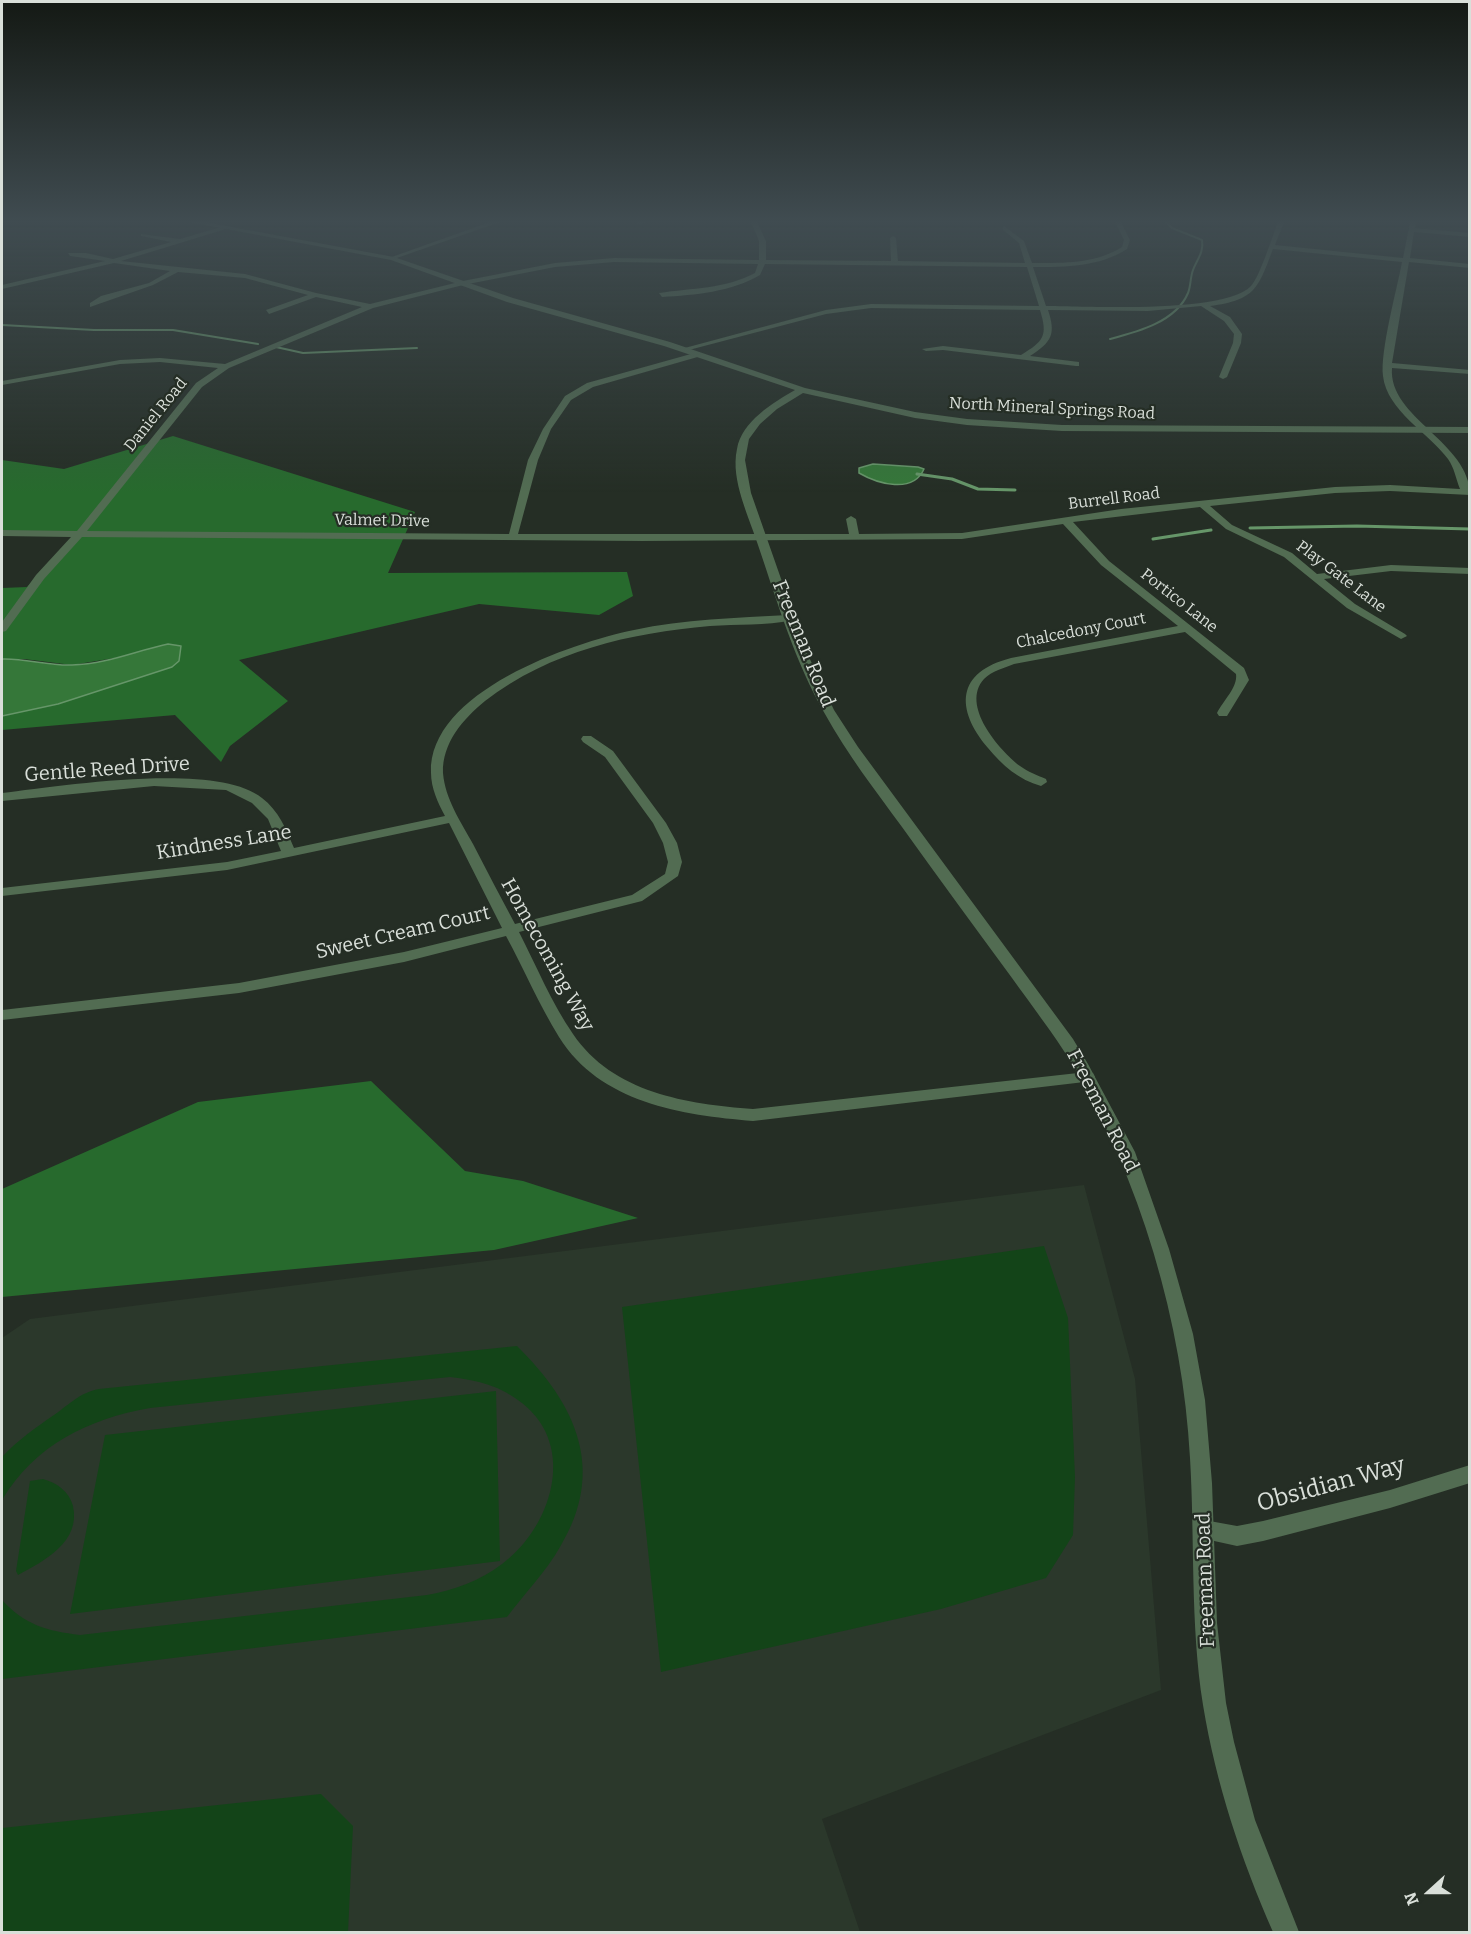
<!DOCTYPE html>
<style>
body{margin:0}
#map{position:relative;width:1471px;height:1934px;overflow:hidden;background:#252e25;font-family:Bitter,serif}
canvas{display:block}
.frame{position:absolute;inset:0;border:3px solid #d9dfd9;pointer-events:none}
.north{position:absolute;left:1399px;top:1862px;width:60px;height:60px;-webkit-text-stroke:4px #252e25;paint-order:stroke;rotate:249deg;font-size:16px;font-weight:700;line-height:24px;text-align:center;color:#d9dfd9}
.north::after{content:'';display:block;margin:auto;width:21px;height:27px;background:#d9dfd9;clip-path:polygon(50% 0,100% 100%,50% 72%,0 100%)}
</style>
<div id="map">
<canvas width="1471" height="1934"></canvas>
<div class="frame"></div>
<div class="north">N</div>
</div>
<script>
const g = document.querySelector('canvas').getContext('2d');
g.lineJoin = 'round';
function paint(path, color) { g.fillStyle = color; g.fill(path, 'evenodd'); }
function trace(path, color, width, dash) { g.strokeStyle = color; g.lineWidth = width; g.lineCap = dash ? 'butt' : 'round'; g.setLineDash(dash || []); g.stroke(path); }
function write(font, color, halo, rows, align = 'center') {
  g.font = font + ' Bitter,serif'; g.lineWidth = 4.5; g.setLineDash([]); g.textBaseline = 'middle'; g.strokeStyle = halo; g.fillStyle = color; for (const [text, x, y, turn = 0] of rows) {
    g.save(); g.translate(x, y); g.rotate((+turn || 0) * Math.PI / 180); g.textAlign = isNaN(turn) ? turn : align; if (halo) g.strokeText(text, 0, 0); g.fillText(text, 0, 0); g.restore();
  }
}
paint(new Path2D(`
 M 1084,1185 L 1135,1379 L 1161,1690 L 822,1819 L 860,1932 L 2,1932 L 2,1338 L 30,1319 Z`), '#2b382b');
paint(new Path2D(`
 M 1044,1246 L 1068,1318 L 1075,1477 L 1073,1535 L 1046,1578 L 941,1609 L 661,1672 L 622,1307 Z
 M 517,1346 C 576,1404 607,1470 560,1547 C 546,1572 524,1594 507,1617 L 2,1679 L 2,1600 C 25,1625 47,1631 80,1635 L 427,1595 C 454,1590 480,1581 502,1564 C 551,1528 578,1447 522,1403 C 501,1386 477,1380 450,1377 L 150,1408 C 88,1419 35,1445 2,1500 L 2,1457 C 18,1440 35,1428 54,1415 C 70,1404 79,1393 99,1389 Z
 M 496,1391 L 500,1561 L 70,1614 L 105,1435 Z
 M 43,1479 C 57,1483 69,1491 73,1506 C 81,1542 44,1561 18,1575 L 16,1571 L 30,1481 Z
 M 321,1794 L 353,1826 L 348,1932 L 2,1932 L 2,1828 Z`), '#134418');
paint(new Path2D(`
 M 173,436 L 415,512 L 388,573 L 627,572 L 633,596 L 599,615 L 479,604 L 239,660 L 288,701 L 230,746 L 221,762 L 175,715 L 2,730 L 2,716 L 58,704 L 131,679 L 181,646 L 168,644 L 133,655 L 72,665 L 24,659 L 2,659 L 2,588 L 27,587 L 73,536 L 2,535 L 2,460 L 64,469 Z
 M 371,1081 L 465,1171 L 523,1181 L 638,1218 L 494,1250 L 2,1297 L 2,1189 L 198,1102 Z`), '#276a2d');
const water = new Path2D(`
 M 873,464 L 918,467 L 924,469 C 913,494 878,484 859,473 L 859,468 Z
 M 168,644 L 181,646 L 179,661 L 172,667 L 58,704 L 2,716 L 2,659 C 25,658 48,666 72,665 C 107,664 135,651 168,644 Z`);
paint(water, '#357739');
trace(water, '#669669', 1.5);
trace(new Path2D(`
 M 2,325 L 94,330 L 173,330 L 258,344
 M 1110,339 C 1137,332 1176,322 1188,293 C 1191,286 1190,278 1193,270 C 1197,259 1204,253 1202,240 L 1172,228 L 1166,222
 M 276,347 L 303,353 L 417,348`), '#669669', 2);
trace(new Path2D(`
 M 917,474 L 952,479 L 978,489 L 1015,490
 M 1250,528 L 1357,526 L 1470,529
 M 1153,539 L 1211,530`), '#669669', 3);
paint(new Path2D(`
 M 490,222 L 500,222 L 394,259 L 389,258 Z
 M 645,222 L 640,225 L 637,223 L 637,222 Z
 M 751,222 L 757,222 L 766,241 L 766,260 L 891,261 L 890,238 L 893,236 L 896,238 L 898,261 L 1025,263 L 1019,243 L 1002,229 L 1004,226 L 1024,241 L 1032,263 C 1063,263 1095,264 1122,247 L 1124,240 L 1115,222 L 1121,222 L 1130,240 L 1127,249 C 1099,267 1066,267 1033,267 L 1046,306 C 1086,306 1225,314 1251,286 C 1260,276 1272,237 1278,222 L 1284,222 L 1275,245 L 1403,258 L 1410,222 L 1416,222 L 1415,228 L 1470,233 L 1470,237 L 1414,232 L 1410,258 L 1470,264 L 1470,268 L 1409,262 L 1392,363 L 1470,370 L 1470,374 L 1392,368 C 1388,418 1470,442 1470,495 L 1390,491 L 1335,493 L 1210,506 L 1232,525 L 1292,553 L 1317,574 L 1391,565 L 1470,568 L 1470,574 L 1391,571 L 1324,579 L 1355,604 L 1405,634 L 1407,636 L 1401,639 L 1347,608 L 1284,557 L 1226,529 L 1200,507 L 1073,522 L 1109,561 L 1244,668 L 1249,680 L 1227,716 L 1219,716 L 1217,713 C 1223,701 1238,687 1236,674 L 1185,632 L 1014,664 C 1004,668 992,671 984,679 C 960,705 999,750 1020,766 C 1028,772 1037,775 1046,779 L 1047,782 L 1041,786 C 1019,780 1002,765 988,748 C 955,709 956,672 1011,658 L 1178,626 L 1101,565 L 1063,524 L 962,539 L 642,541 L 82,537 L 44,579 L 6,631 L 2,632 L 2,622 L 36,575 L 71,537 L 2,536 L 2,530 L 77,531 L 196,383 L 218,368 L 160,362 L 120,364 L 2,385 L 2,381 L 120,360 L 160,358 L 225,364 L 362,307 L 316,297 L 269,314 L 266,310 L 308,295 L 245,278 L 178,272 L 153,285 L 90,307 L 90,303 L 101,296 L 149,283 L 170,271 L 114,263 L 2,289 L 2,285 L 105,261 L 70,256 L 68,253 L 86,253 L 113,259 L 171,242 L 141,236 L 141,234 L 180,239 L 224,226 L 226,229 L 121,261 L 245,274 L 316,293 L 370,304 L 463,281 L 555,263 L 614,258 L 759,260 L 759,241 ZM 1273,249 L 1402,262 C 1397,289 1380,351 1383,376 C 1387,411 1429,433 1448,459 C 1454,467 1456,479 1460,489 L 1390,485 L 1335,487 L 1121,509 L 962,533 L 859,534 L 856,519 L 851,516 L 846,519 L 849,534 L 518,534 L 538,460 L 551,429 L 571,400 L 593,387 L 701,356 L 702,354 L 698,352 L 587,383 L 565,396 L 543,429 L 528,460 L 509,534 L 87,531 L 202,387 L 229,368 L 373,308 L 463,285 L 555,267 L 614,262 L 758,264 L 755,273 C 725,289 692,288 659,293 L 662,297 C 695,295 731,292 760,275 L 765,264 L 1027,267 L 1039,306 L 871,304 L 826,310 L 681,349 L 685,351 L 826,314 L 871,308 L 1040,310 C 1048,336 1044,341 1021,355 L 943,346 L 922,349 L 926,351 L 943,350 L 1076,366 L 1079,366 L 1079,362 L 1030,356 C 1052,342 1056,334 1048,310 L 1148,311 L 1201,306 L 1224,321 L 1234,334 L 1233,343 L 1219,377 L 1223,379 L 1227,377 L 1241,343 L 1242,334 L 1230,317 L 1210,306 C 1256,300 1258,288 1273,249 Z
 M 788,615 L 793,618 L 792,620 C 766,626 737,624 710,626 C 630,633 550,651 485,701 C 463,719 442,743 443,773 C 445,799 461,822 473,844 C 487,871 501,898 515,924 L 632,895 L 665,874 L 668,862 L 663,843 L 653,823 L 605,757 L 583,742 L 581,739 L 583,736 L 591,736 L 613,751 L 666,823 L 677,843 L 682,862 L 678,876 L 642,901 L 519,932 C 536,965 552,1004 573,1034 C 613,1093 687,1104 753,1109 L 1087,1072 L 1093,1073 L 1095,1077 L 1093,1081 L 753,1121 C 682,1115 600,1103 559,1037 C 539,1005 524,969 506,936 L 404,962 L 239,993 L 2,1020 L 2,1010 L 239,983 L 404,952 L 502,928 L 449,823 L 227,870 L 2,896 L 2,888 L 227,862 L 281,851 L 268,819 L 252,803 L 226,790 L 154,786 L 2,801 L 2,793 C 61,786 217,761 262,798 C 279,811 286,829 294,848 L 445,816 C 438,803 431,788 431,773 C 428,692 571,643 634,630 C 684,619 737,618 788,615 Z
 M 1470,1465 L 1470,1483 L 1390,1508 L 1263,1541 L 1237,1546 L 1196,1537 L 1193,1530 L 1196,1523 L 1204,1520 L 1237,1526 L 1263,1521 L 1390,1490 Z`), '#526c52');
paint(new Path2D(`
 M 189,222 L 205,222 L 394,257 L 513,298 L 670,342 L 805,388 L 915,412 L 967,419 L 1062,425 L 1470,427 L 1470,433 L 1062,431 L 967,425 L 915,418 L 803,393 L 777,409 L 760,424 L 749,439 L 745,460 L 751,493 L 807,653 L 834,710 L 858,747 L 1073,1039 L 1088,1064 L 1135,1152 L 1169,1249 L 1193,1334 L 1205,1400 L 1212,1483 L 1217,1623 L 1226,1703 L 1234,1742 L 1255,1820 L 1299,1932 L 1273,1932 C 1241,1859 1216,1784 1203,1705 C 1190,1623 1195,1541 1190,1458 C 1183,1323 1140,1179 1071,1062 C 1053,1033 1032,1006 1012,978 C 975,928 938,877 902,827 C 875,790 847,754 825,714 C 795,662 778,604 759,548 C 750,518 730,481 737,449 C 742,421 773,403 795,390 L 664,346 L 507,302 L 391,260 Z`), '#526c52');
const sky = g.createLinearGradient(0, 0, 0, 493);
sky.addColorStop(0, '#141914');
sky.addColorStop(0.45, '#404c51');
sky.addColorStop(1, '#404c5100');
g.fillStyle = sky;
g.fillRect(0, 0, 1471, 493);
write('16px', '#d9dfd9', '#252e25', [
 ["North Mineral Springs Road",1052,409,3],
 ["Daniel Road",156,415,-51],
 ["Burrell Road",1114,499,-7],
 ["Valmet Drive",382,521,1],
 ["Play Gate Lane",1341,577,37],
 ["Portico Lane",1179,601,38],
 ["Chalcedony Court",1081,631,-11]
]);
write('20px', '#d9dfd9', '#252e25', [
 ["Freeman Road",803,644,68],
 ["Gentle Reed Drive",107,770,-4],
 ["Kindness Lane",224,843,-9],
 ["Sweet Cream Court",403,933,-13],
 ["Homecoming Way",547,955,61],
 ["Freeman Road",1102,1111,63],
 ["Freeman Road",1206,1580,-92]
]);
write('24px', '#d9dfd9', '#252e25', [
 ["Obsidian Way",1331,1485,-15]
]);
</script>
